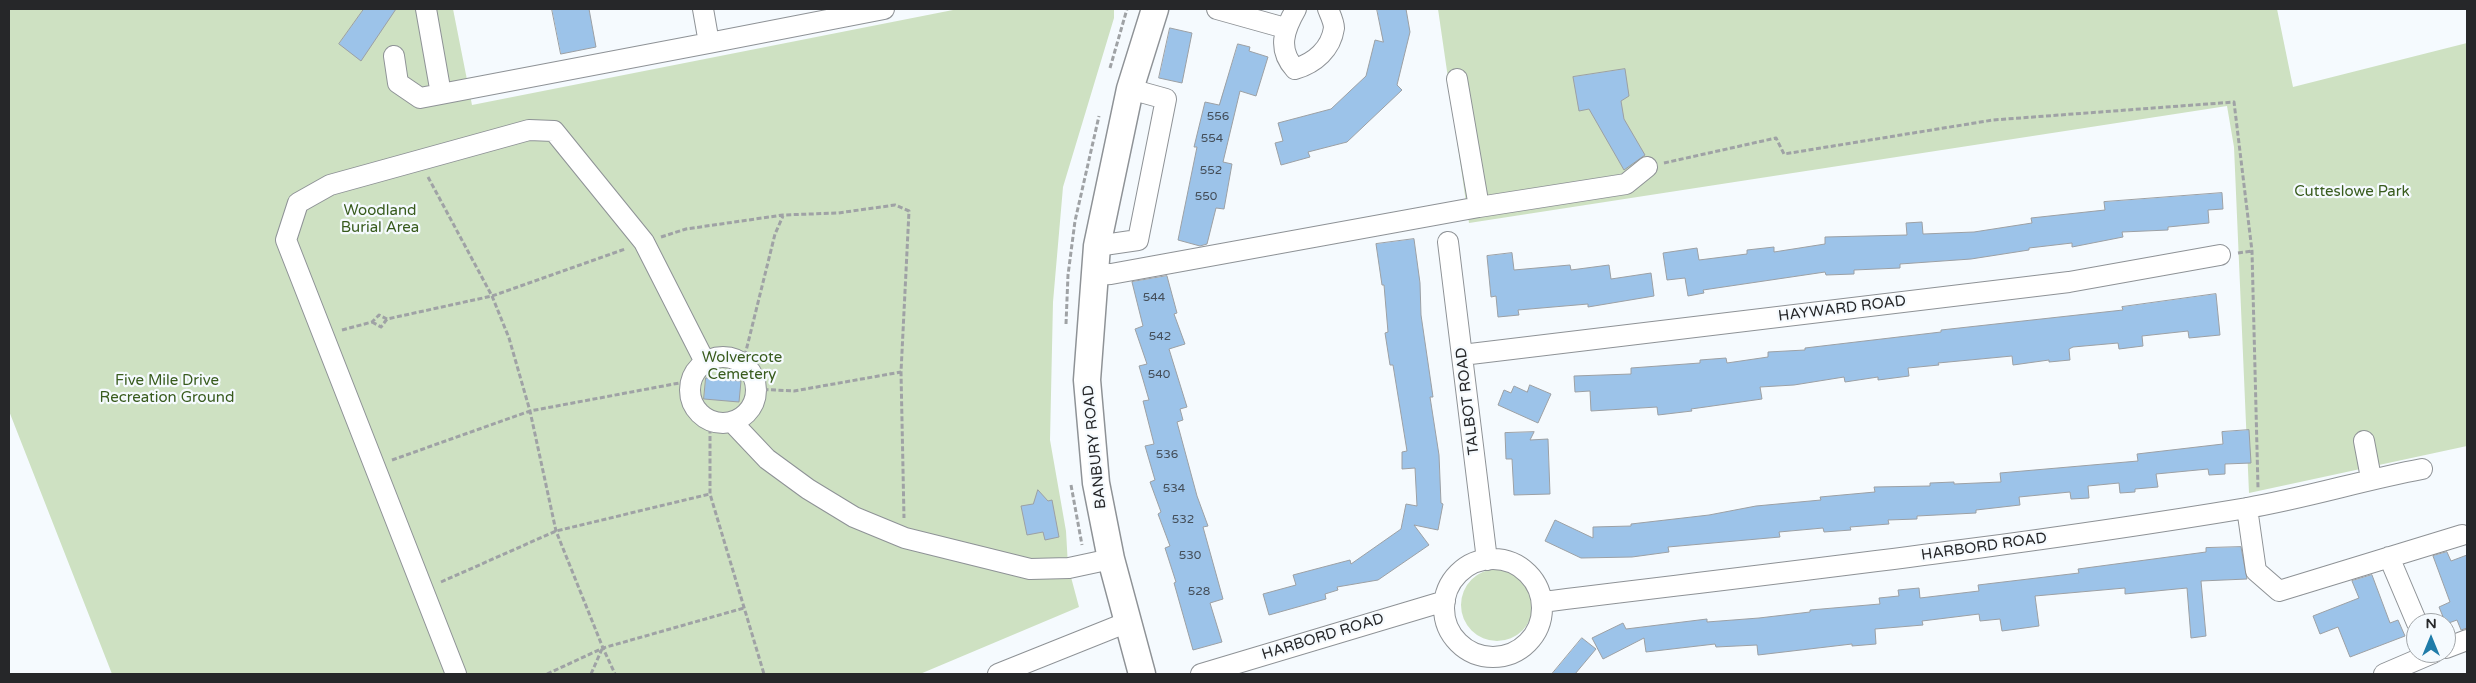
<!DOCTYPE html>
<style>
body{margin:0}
#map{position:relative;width:2476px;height:683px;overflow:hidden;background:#f5fafe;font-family:"Varela Round",sans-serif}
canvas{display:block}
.frame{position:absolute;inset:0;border:10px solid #262729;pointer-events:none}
.north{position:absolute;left:2406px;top:613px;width:50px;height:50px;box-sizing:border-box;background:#f5fafe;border:1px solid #a2a6a9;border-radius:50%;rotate:0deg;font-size:14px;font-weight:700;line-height:20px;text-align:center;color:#262729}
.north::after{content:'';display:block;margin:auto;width:18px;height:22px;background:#207ca9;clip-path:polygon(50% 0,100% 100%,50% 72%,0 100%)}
</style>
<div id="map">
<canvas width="2476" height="683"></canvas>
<div class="frame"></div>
<div class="north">N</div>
</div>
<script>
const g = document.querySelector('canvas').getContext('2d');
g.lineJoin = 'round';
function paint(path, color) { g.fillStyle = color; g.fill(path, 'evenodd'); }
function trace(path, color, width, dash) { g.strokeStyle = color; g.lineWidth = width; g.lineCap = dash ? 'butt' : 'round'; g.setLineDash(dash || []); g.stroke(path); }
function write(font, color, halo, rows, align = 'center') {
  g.font = font + ' "Varela Round",sans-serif'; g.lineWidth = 4.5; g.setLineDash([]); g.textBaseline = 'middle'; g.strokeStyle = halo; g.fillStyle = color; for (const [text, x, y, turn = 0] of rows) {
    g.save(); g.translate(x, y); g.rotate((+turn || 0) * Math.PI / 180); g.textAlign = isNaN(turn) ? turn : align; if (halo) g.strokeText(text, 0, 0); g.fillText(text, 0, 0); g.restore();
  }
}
paint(new Path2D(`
 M 9,9 L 453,9 L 472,105 L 958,9 L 1114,9 L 1114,18 L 1063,187 L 1053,302 L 1050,440 L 1066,531 L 1068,566 L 1079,607 L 920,674 L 112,674 L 9,411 Z
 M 1438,9 L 2277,9 L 2293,87 L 2467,43 L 2467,446 L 2249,493 L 2234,147 L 2227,106 L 1469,223 Z
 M1461 605a36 36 0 1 1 72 0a36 36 0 1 1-72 0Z`), '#cee1c2');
const building = new Path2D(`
 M 364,9 L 396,9 L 361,61 L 339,44 Z
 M 552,9 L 589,9 L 596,47 L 561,54 Z
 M 1377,9 L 1406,9 L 1410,32 L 1397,85 L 1402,90 L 1347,142 L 1308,152 L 1310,157 L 1281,165 L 1275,143 L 1283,141 L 1278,123 L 1331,109 L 1366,76 L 1375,40 L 1383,42 Z
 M 1170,28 L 1192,33 L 1182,83 L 1159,78 Z
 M 1238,44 L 1250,47 L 1249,51 L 1268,57 L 1256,96 L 1240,91 L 1223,162 L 1232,164 L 1224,209 L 1216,208 L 1207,244 L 1200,246 L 1178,240 L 1197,147 L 1194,147 L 1205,102 L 1219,105 Z
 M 1625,69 L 1629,96 L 1621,101 L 1624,119 L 1645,155 L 1624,170 L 1589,109 L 1579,111 L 1573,77 Z
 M 2222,193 L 2223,209 L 2208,210 L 2209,223 L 2168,227 L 2168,230 L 2122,232 L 2123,237 L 2072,247 L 2072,243 L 2029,248 L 2029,250 L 1971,259 L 1900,264 L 1900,268 L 1854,270 L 1854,274 L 1826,275 L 1825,272 L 1703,290 L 1704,293 L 1688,296 L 1685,278 L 1667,280 L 1663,253 L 1697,248 L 1699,260 L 1747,254 L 1747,250 L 1774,247 L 1774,252 L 1825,244 L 1825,237 L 1907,235 L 1906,223 L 1922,222 L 1923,234 L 1974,232 L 2032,223 L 2031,218 L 2105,210 L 2104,202 Z
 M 1414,239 L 1420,283 L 1421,315 L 1433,397 L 1430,397 L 1439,455 L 1441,503 L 1443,504 L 1438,530 L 1414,525 L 1429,545 L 1378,580 L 1337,587 L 1338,590 L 1325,594 L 1326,599 L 1269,615 L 1263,594 L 1296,585 L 1293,575 L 1350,560 L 1351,564 L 1401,529 L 1406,504 L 1417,506 L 1415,468 L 1402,469 L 1402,452 L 1407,451 L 1393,365 L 1390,365 L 1385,333 L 1388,332 L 1384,285 L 1382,285 L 1376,244 Z
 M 1512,253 L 1514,270 L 1570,265 L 1571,270 L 1609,265 L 1611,279 L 1651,273 L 1654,296 L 1588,307 L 1588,304 L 1518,310 L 1519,315 L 1498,317 L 1496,296 L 1491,297 L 1487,256 Z
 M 1167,276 L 1177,313 L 1174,314 L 1185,344 L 1169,349 L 1187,407 L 1180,409 L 1183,420 L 1177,422 L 1197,496 L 1208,526 L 1203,527 L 1223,599 L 1210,603 L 1222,642 L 1193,650 L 1174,583 L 1176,582 L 1165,548 L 1170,546 L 1158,514 L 1161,512 L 1150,482 L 1155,480 L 1145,446 L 1154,444 L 1143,401 L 1149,400 L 1139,366 L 1147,364 L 1135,329 L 1143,326 L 1132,282 Z
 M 2216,294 L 2220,335 L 2189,338 L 2188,331 L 2142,336 L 2143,346 L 2119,349 L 2118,343 L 2073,347 L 2069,349 L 2070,360 L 2049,362 L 2049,360 L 2013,365 L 2012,356 L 1938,363 L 1939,365 L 1908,368 L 1909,376 L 1878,380 L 1878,377 L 1845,382 L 1844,377 L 1794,385 L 1760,387 L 1762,399 L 1691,409 L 1692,411 L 1658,415 L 1657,407 L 1591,411 L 1590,391 L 1575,392 L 1574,376 L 1631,374 L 1631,368 L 1700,363 L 1700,360 L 1726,358 L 1727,363 L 1768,357 L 1768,352 L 1805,350 L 1805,348 L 1941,332 L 1941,330 L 2123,310 L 2122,307 Z
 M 706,378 L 741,381 L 739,402 L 704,399 Z
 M 1530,385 L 1551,394 L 1538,423 L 1498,405 L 1504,390 L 1511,393 L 1514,386 L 1527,392 Z
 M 2249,430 L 2251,463 L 2225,464 L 2225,474 L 2209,475 L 2208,469 L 2156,474 L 2158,487 L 2135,489 L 2135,492 L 2120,493 L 2119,483 L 2088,486 L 2089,498 L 2071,499 L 2070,492 L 2019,497 L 2020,505 L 1976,510 L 1976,513 L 1917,516 L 1917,519 L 1888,520 L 1889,524 L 1850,527 L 1851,530 L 1824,532 L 1823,528 L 1779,532 L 1780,537 L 1668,547 L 1669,552 L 1632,557 L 1581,558 L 1545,541 L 1555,520 L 1593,538 L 1593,527 L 1631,526 L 1631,524 L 1709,515 L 1756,506 L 1821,500 L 1820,497 L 1875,492 L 1874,487 L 1930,486 L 1930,483 L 1954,482 L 1954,484 L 2001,482 L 2000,473 L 2138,461 L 2137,454 L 2223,444 L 2222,432 Z
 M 1534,432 L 1530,440 L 1548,439 L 1550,494 L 1514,495 L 1512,459 L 1506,459 L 1505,433 Z
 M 1038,490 L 1048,501 L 1052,500 L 1059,537 L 1045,540 L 1043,532 L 1027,535 L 1021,506 L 1033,504 Z
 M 2241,547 L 2247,579 L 2201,581 L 2206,636 L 2191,638 L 2187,588 L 2125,594 L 2125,588 L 2035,596 L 2039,626 L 2002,631 L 2000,619 L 1980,621 L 1979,614 L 1922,621 L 1923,625 L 1875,629 L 1876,644 L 1852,646 L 1852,644 L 1758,655 L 1757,645 L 1716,647 L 1715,644 L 1646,652 L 1644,638 L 1603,659 L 1592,638 L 1623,623 L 1626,629 L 1707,619 L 1707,622 L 1759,618 L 1810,612 L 1810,610 L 1880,604 L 1879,598 L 1899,596 L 1898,590 L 1919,588 L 1920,598 L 1979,591 L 1978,585 L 2079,573 L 2078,569 L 2206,552 L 2206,548 Z
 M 2447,552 L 2451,561 L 2467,555 L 2467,628 L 2461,630 L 2457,620 L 2446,624 L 2439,607 L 2450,602 L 2433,556 Z
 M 2372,575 L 2390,623 L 2398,620 L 2405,636 L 2350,657 L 2338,627 L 2320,634 L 2313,616 L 2359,598 L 2352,581 Z
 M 1582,638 L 1596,649 L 1575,674 L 1552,674 Z`);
paint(building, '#9cc3e9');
trace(building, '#9ca0a4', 1);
const minor = new Path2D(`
 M 426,9 L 441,94 L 709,43
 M 703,9 L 709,43 L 884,9
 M 1217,9 L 1285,28
 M 1296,9 C 1284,30 1277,49 1295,69 C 1315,63 1331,49 1334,28 C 1334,22 1330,14 1328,9
 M 394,56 L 398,83 L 420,98 L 441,94
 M 1457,79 L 1479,207
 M 1448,242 L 1487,560
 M 1097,246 L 1138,240 L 1166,99 L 1130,89
 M 1094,275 L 1111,274 L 1479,207 L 1626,184 L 1647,167
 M 1462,355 L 2069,282 L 2220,255
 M690 390a33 33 0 1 1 66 0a33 33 0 1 1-66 0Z
 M 732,422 L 767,459 L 808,489 L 854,517 L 905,538 L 1030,569 L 1069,568 L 1111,559
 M 2364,441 L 2371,478
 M 2247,508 L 2256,571 L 2279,591 L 2462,535
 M 2389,557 L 2417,623
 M1444 608a49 49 0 1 1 98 0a49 49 0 1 1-98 0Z
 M 1542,602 C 1777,573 2013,547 2247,508 C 2306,498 2363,480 2422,469
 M 2446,648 L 2467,640
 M 456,674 L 286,240 L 298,203 L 330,185 L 529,130 L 554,131 L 644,242 L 705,362
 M 998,674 L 1128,622
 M 1201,674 L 1445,601
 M 2384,674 L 2433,653`);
const major = new Path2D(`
 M 1142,674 L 1111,559 L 1096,483 L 1087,380 L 1097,246 L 1130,89 L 1155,9`);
trace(minor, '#8e9296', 22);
trace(major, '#8e9296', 29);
trace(new Path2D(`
 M 1110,68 L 1127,9
 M 1664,163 L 1776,138 L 1784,154 L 1993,120 L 2234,102 L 2252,251 L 2258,488
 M 428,177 L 492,296 L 509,338 L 530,411 L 556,531 L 603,648 L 615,674
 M 661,237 L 686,229 L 783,215 L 838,213 L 895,205 L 909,211 L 901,372 L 904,518
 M 2238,253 L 2252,251
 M 372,322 L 381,327 L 387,319
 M 1066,324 L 1068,275 L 1075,221 L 1099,116
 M 342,330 L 372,322 L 379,315 L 387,319 L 492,296 L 625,249
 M 743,363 L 775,234 L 783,216
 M 756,389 L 794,391 L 901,372
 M 710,421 L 710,494 L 764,674
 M 392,460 L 530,411 L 690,381
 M 1071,485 L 1082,545
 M 441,582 L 556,531 L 710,494
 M 547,674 L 603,648 L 744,608
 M 591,674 L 602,649`), '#9fa2a5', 3, [5, 2.5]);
trace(minor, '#fff', 20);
trace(major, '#fff', 26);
write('12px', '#444e59', null, [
 ["556",1218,117],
 ["554",1212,139],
 ["552",1211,171],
 ["550",1206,197],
 ["544",1154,298],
 ["542",1160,337],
 ["540",1159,375],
 ["536",1167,455],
 ["534",1174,489],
 ["532",1183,520],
 ["530",1190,556],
 ["528",1199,592]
]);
write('15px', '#385b1d', '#f5fafe', [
 ["Cutteslowe Park",2352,192],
 ["Woodland",380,211],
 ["Burial Area",380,228],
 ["Wolvercote",742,358],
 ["Cemetery",742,375],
 ["Five Mile Drive",167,381],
 ["Recreation Ground",167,398]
]);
write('15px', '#262729', '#f5fafe', [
 ["HAYWARD ROAD",1842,309,-7],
 ["TALBOT ROAD",1468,401,-97],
 ["BANBURY ROAD",1095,447,-96],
 ["HARBORD ROAD",1984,547,-8],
 ["HARBORD ROAD",1323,637,-17]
]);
</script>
